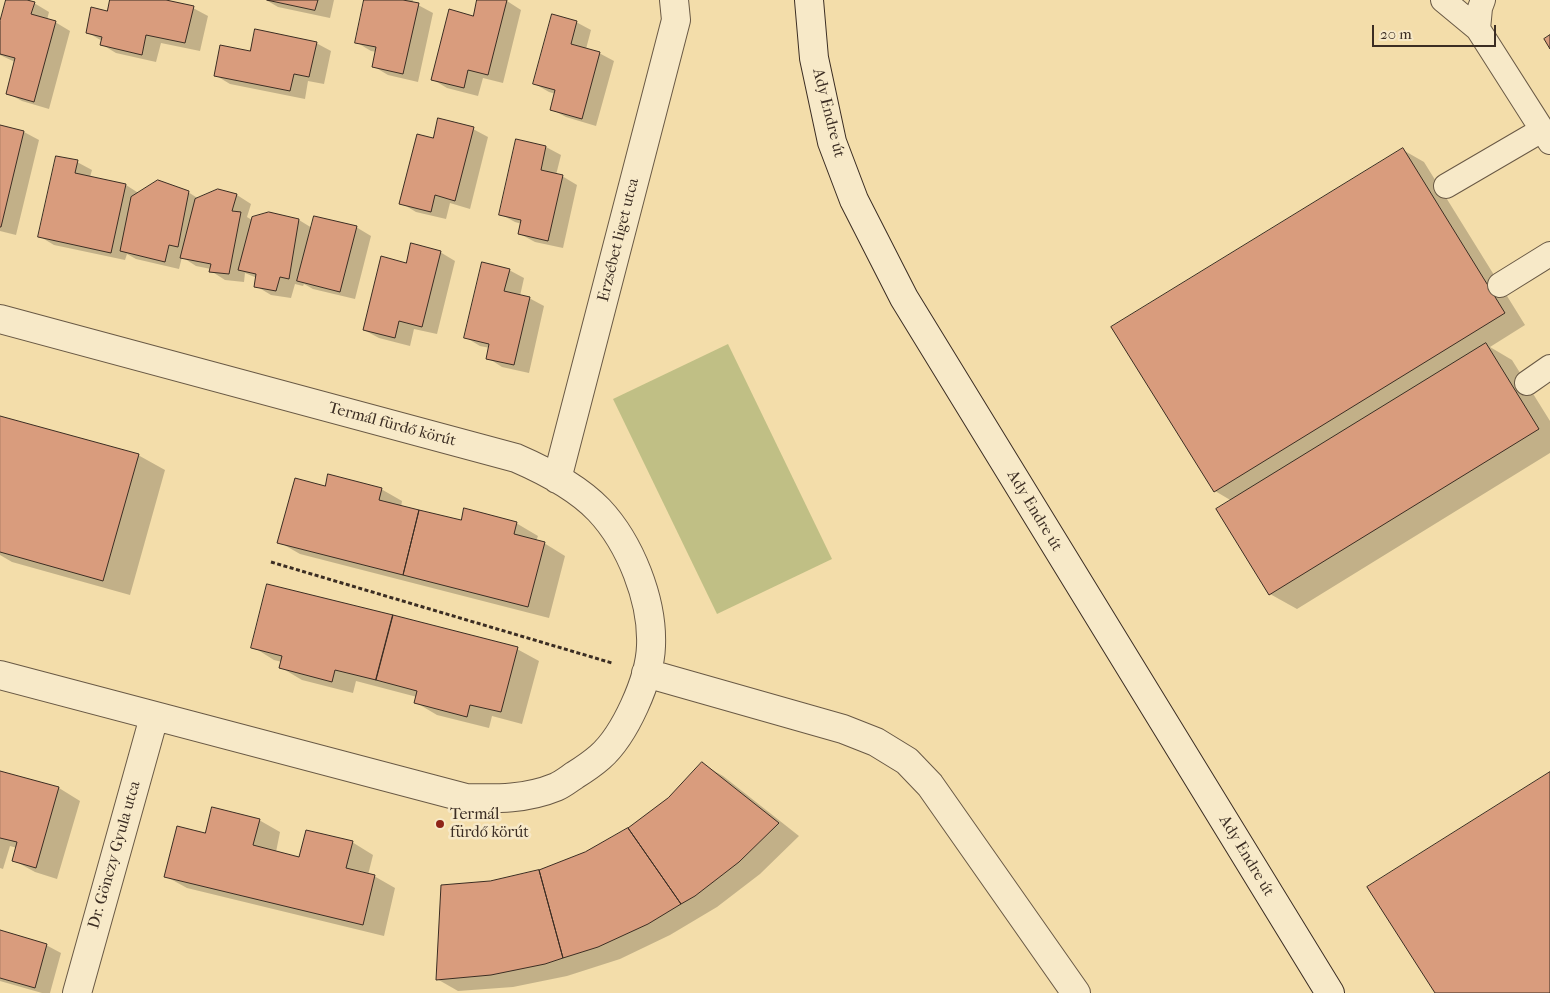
<!DOCTYPE html>
<meta charset="utf-8">
<style>
body{margin:0}
#map{position:relative;width:1550px;height:993px;overflow:hidden;background:#f3ddaa;font-family:"IM FELL French Canon",serif}
canvas{display:block}
.scale{position:absolute;left:1372px;top:25px;width:124px;height:22px;box-sizing:border-box;border:2px solid #3b2d23;border-top:0;padding-left:6px;font-size:15px;line-height:18px;white-space:nowrap;color:#3b2d23;-webkit-text-stroke:4px #f7e9c8;paint-order:stroke}
</style>
<div id="map">
<canvas width="1550" height="993"></canvas>
<div class="scale">20 m</div>
</div>
<script>
const g = document.querySelector('canvas').getContext('2d');
g.lineJoin = 'round';
function paint(path, color) { g.fillStyle = color; g.fill(path, 'evenodd'); }
function trace(path, color, width, dash) { g.strokeStyle = color; g.lineWidth = width; g.lineCap = dash ? 'butt' : 'round'; g.setLineDash(dash || []); g.stroke(path); }
function write(font, color, halo, rows, align = 'center') {
  g.font = font + ' "IM FELL French Canon",serif'; g.lineWidth = 5; g.setLineDash([]); g.textBaseline = 'middle'; g.strokeStyle = halo; g.fillStyle = color; for (const [text, x, y, turn = 0] of rows) {
    g.save(); g.translate(x, y); g.rotate((+turn || 0) * Math.PI / 180); g.textAlign = isNaN(turn) ? turn : align; if (halo) g.strokeText(text, 0, 0); g.fillText(text, 0, 0); g.restore();
  }
}
paint(new Path2D(`
 M 728,344 L 832,559 L 717,614 L 613,399 Z`), '#c0bf85');
paint(new Path2D(`
 M 7,0 L 22,0 L 34,3 L 49,12 L 47,20 L 55,22 L 70,31 L 49,109 L 22,101 L 7,93 L 15,62 L 0,55 L 0,26 Z
 M 111,0 L 160,0 L 193,8 L 208,16 L 200,51 L 161,43 L 156,62 L 116,53 L 101,44 L 102,41 L 87,32 L 108,13 Z
 M 266,0 L 334,0 L 330,18 L 278,7 Z
 M 365,0 L 413,0 L 412,3 L 418,5 L 433,13 L 418,82 L 388,75 L 373,66 L 377,52 L 371,51 L 356,42 Z
 M 478,0 L 501,0 L 507,1 L 521,10 L 503,83 L 483,78 L 478,96 L 447,88 L 432,79 L 474,17 Z
 M 576,22 L 591,30 L 586,49 L 599,53 L 614,61 L 596,126 L 566,117 L 551,109 L 556,94 L 549,92 L 535,84 Z
 M 316,43 L 331,51 L 324,84 L 308,81 L 305,99 L 230,84 L 215,75 L 251,52 Z
 M 0,126 L 24,132 L 39,140 L 16,235 L 0,231 Z
 M 473,129 L 488,137 L 470,209 L 450,203 L 446,219 L 416,212 L 401,203 L 434,139 Z
 M 517,140 L 546,147 L 561,155 L 556,175 L 562,176 L 577,185 L 563,248 L 535,242 L 520,234 L 522,224 L 515,222 L 500,214 Z
 M 1403,150 L 1424,162 L 1525,325 L 1490,347 L 1512,360 L 1550,421 L 1550,453 L 1297,609 L 1270,594 L 1232,501 L 1215,491 Z
 M 77,162 L 92,170 L 90,177 L 126,185 L 140,194 L 188,192 L 199,199 L 237,195 L 251,204 L 247,217 L 252,220 L 299,220 L 312,228 L 356,227 L 371,236 L 355,299 L 313,289 L 304,284 L 303,286 L 295,284 L 291,298 L 271,295 L 256,286 L 257,278 L 245,273 L 244,282 L 225,280 L 211,271 L 211,269 L 196,266 L 182,257 L 179,269 L 136,259 L 127,254 L 125,260 L 54,245 L 39,236 Z
 M 440,252 L 455,261 L 437,334 L 414,329 L 410,346 L 379,338 L 364,330 L 407,264 Z
 M 509,270 L 524,278 L 520,296 L 529,298 L 544,306 L 529,373 L 502,367 L 488,358 L 490,348 L 480,346 L 465,337 Z
 M 0,417 L 138,455 L 165,470 L 130,595 L 12,562 L 0,555 Z
 M 326,487 L 381,489 L 402,501 L 401,507 L 461,522 L 516,523 L 538,536 L 536,541 L 544,543 L 565,556 L 549,618 L 300,554 L 279,542 Z
 M 253,647 L 517,649 L 539,661 L 522,724 L 492,716 L 489,728 L 437,715 L 415,702 L 417,697 L 356,681 L 353,693 L 302,680 L 280,667 L 282,662 L 274,660 Z
 M 702,764 L 723,776 L 799,836 L 760,874 L 717,907 L 670,935 L 620,959 L 567,976 L 513,987 L 458,991 L 437,979 L 490,882 L 539,871 L 586,854 L 629,829 L 668,799 Z
 M 0,772 L 59,788 L 80,801 L 57,879 L 35,872 L 13,860 L 17,848 L 10,846 L 3,869 L 0,868 Z
 M 259,820 L 280,832 L 276,852 L 300,858 L 352,842 L 373,855 L 368,875 L 374,876 L 395,888 L 384,936 L 187,888 L 165,876 L 206,835 Z
 M 0,932 L 46,945 L 61,953 L 50,993 L 42,993 L 0,981 Z`), '#0003');
const building = new Path2D(`
 M 6,0 L 27,0 L 35,2 L 31,14 L 56,21 L 34,102 L 6,94 L 15,58 L 0,54 L 0,21 Z
 M 110,0 L 166,0 L 194,6 L 185,43 L 146,35 L 142,55 L 100,45 L 102,37 L 86,33 L 91,7 L 107,11 Z
 M 267,0 L 318,0 L 315,10 Z
 M 364,0 L 403,0 L 419,3 L 403,74 L 372,67 L 376,47 L 355,43 Z
 M 477,0 L 507,0 L 488,75 L 468,70 L 464,88 L 431,80 L 449,9 L 473,16 Z
 M 552,14 L 577,21 L 571,44 L 600,52 L 582,119 L 550,110 L 555,90 L 533,84 Z
 M 255,29 L 317,42 L 309,77 L 294,74 L 290,91 L 214,76 L 220,45 L 250,51 Z
 M 1550,35 L 1550,49 L 1544,39 Z
 M 438,118 L 474,127 L 455,201 L 435,195 L 431,212 L 399,204 L 417,134 L 433,138 Z
 M 0,125 L 24,131 L 1,227 L 0,227 Z
 M 516,139 L 546,146 L 541,170 L 563,175 L 548,241 L 518,234 L 521,220 L 499,215 Z
 M 1403,148 L 1505,313 L 1214,492 L 1111,327 Z
 M 56,156 L 78,160 L 75,173 L 126,184 L 111,253 L 38,237 Z
 M 158,180 L 189,191 L 178,247 L 169,245 L 165,262 L 120,251 L 131,197 Z
 M 218,189 L 237,194 L 232,211 L 241,212 L 229,274 L 209,272 L 211,264 L 180,258 L 195,199 Z
 M 269,212 L 299,219 L 289,279 L 280,277 L 276,291 L 254,287 L 256,274 L 238,270 L 252,217 Z
 M 314,216 L 357,226 L 340,292 L 297,281 Z
 M 411,243 L 441,251 L 422,327 L 399,321 L 395,338 L 363,330 L 381,256 L 406,263 Z
 M 482,262 L 510,269 L 504,291 L 530,297 L 514,365 L 486,359 L 489,344 L 464,338 Z
 M 1486,343 L 1539,429 L 1269,595 L 1216,509 Z
 M 0,416 L 139,454 L 103,581 L 0,552 Z
 M 328,474 L 382,488 L 379,500 L 419,510 L 403,575 L 277,543 L 295,478 L 325,486 Z
 M 464,508 L 517,522 L 514,534 L 545,542 L 528,607 L 403,575 L 419,510 L 461,520 Z
 M 267,584 L 393,615 L 376,680 L 335,670 L 332,682 L 279,668 L 282,656 L 251,648 Z
 M 393,615 L 518,647 L 501,712 L 470,705 L 467,717 L 414,703 L 417,691 L 376,680 Z
 M 702,762 L 779,823 L 739,862 L 695,896 L 681,904 L 628,828 L 668,798 Z
 M 0,771 L 59,787 L 36,868 L 12,861 L 17,842 L 0,838 Z
 M 1550,772 L 1550,993 L 1435,993 L 1367,887 Z
 M 212,807 L 260,819 L 253,845 L 299,857 L 306,830 L 353,841 L 346,868 L 375,875 L 363,925 L 164,877 L 177,826 L 205,833 Z
 M 628,828 L 681,904 L 648,924 L 598,947 L 563,958 L 539,870 L 585,852 Z
 M 539,870 L 563,958 L 545,964 L 491,975 L 436,980 L 441,885 L 490,881 Z
 M 0,930 L 47,944 L 35,988 L 0,978 Z`);
paint(building, '#d99c7d');
trace(building, '#3b2d23', 1);
const lane = new Path2D(`
 M 1443,0 L 1478,29
 M 1483,0 L 1480,8 L 1478,29 L 1550,142
 M 1446,186 L 1542,130
 M 1500,285 L 1550,254
 M 1527,383 L 1550,367`);
const street = new Path2D(`
 M 0,319 L 516,458 C 546,471 577,487 599,510 C 630,543 653,600 651,646 C 650,679 625,735 600,757 C 592,764 583,770 575,775 C 569,779 563,784 556,787 C 527,799 497,799 466,798 L 0,675
 M 557,479 L 676,20 L 674,0
 M 646,673 L 843,729 L 876,742 L 907,761 L 930,785 L 1076,993
 M 77,993 L 154,717`);
const secondary = new Path2D(`
 M 809,0 L 814,58 L 832,142 L 854,200 L 904,298 L 1330,993`);
trace(lane, '#695945', 26);
trace(street, '#695945', 30);
trace(secondary, '#3b2d23', 30);
trace(new Path2D(`
 M 271,562 L 612,663`), '#3b2d23', 3, [4, 2.5]);
trace(lane, '#f7e9c8', 24);
trace(street, '#f7e9c8', 28);
trace(secondary, '#f7e9c8', 28);
for (const [x, y, r, color] of [
 [440,824,5,"#8f2418"]
]) { const dot = new Path2D(); dot.arc(x, y, r, 0, 2 * Math.PI); g.fillStyle = color; g.fill(dot); trace(dot, '#f7e9c8', 2); }
write('16px', '#3b2d23', '#f7e9c8', [
 ["Ady Endre út",828,113,76],
 ["Erzsébet liget utca",619,240,-76],
 ["Termál fürdő körút",392,425,15],
 ["Ady Endre út",1034,511,59],
 ["Dr. Gönczy Gyula utca",115,855,-74],
 ["Ady Endre út",1246,856,59]
]);
write('16px', '#3b2d23', '#f7e9c8', [
 ["Termál",450,815],
 ["fürdő körút",450,833]
], 'left');
</script>
